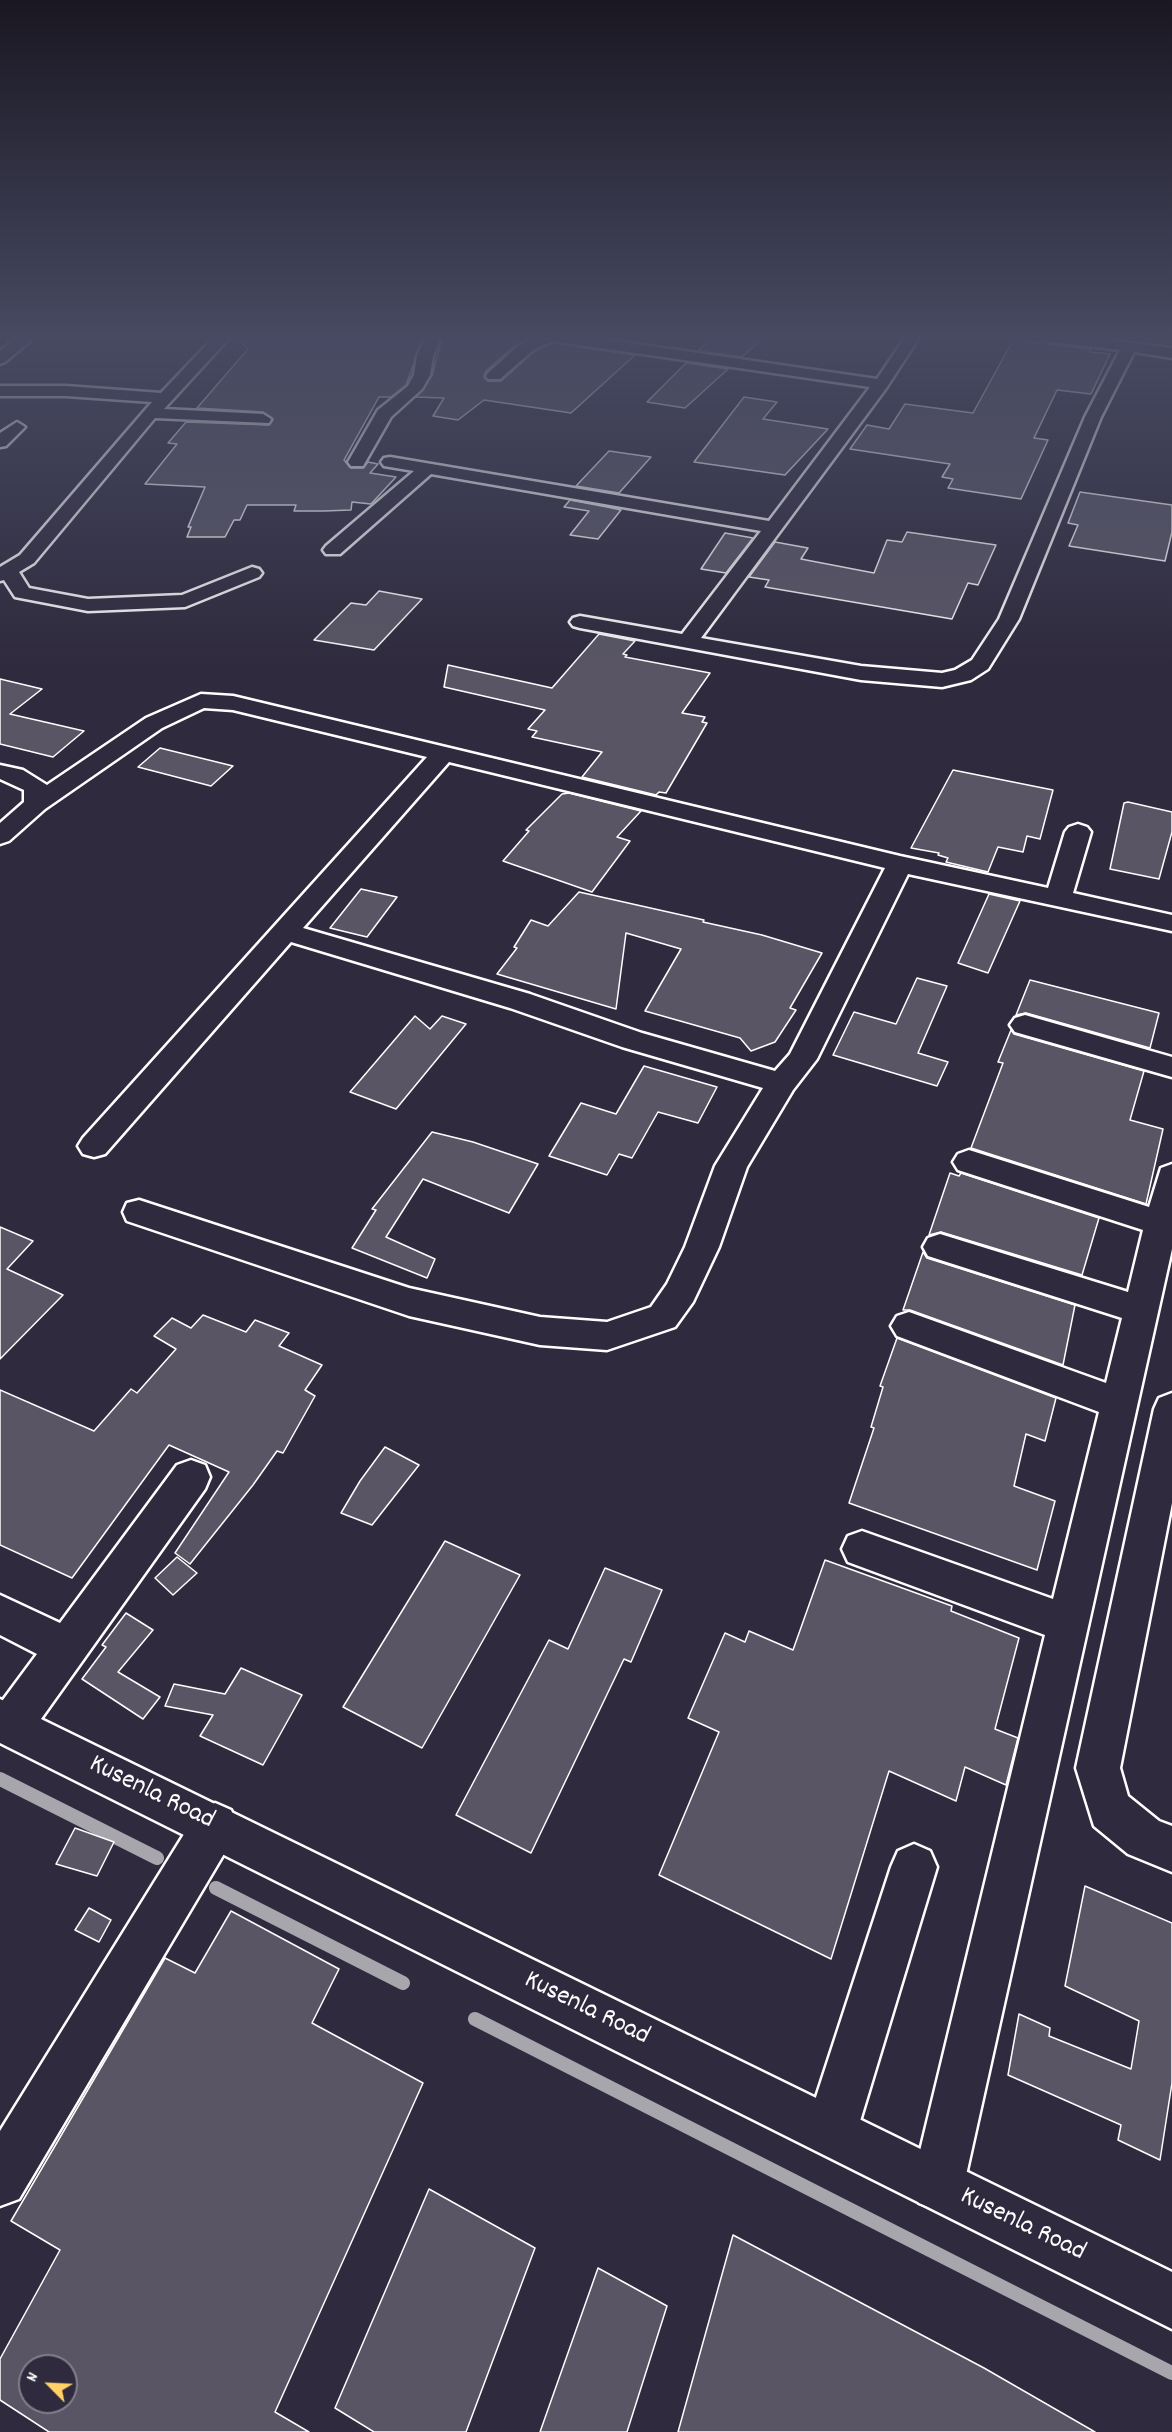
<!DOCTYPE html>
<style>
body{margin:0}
#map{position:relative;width:1172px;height:2432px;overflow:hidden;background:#2f2a3d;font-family:Dekko,sans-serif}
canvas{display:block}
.north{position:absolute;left:18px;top:2354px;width:60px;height:60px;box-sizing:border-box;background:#2f2a3d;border:2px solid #827f8b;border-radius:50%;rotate:294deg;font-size:16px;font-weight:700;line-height:24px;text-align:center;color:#fff}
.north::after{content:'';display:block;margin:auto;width:21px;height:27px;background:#ffd166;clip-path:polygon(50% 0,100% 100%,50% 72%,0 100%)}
</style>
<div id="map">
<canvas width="1172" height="2432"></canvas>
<div class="north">N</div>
</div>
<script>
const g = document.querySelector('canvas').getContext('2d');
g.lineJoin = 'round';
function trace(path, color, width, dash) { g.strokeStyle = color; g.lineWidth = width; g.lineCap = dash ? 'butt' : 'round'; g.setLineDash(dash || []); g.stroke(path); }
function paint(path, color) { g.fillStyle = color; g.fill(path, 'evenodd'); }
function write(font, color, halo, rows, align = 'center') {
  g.font = font + ' Dekko,sans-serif'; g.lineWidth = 4.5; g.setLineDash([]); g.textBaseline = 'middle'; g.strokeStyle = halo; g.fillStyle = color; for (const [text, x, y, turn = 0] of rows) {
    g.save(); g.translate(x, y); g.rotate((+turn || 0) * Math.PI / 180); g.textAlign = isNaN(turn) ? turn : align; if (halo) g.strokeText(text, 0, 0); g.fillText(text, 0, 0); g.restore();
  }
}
trace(new Path2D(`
 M 1124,336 L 1172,342`), '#a7a6ad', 4.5);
trace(new Path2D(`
 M 0,1779 L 157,1858
 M 216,1888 L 403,1983
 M 475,2019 L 1172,2373`), '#a7a6ad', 14);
const building = new Path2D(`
 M 233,336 L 424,336 L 406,385 L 391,397 L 379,397 L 344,460 L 351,468 L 363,468 L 368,462 L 378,464 L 370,473 L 396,477 L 371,504 L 352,502 L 351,510 L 324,511 L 294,511 L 296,505 L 247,505 L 240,520 L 234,520 L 225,537 L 187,537 L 191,527 L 188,527 L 205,487 L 145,484 L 177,444 L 168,443 L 186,422 L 269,425 L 273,420 L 263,412 L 197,408 L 248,349 Z
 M 443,336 L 529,338 L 514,346 L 486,371 L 484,377 L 488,381 L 501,381 L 535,351 L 553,343 L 635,355 L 571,413 L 484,400 L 458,420 L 433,416 L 444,398 L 416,397 L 432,376 Z
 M 713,336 L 766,336 L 742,357 L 698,351 Z
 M 1013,340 L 1091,349 L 1090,352 L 1110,354 L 1091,394 L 1057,390 L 1034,438 L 1048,440 L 1021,499 L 948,488 L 953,479 L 942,477 L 950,464 L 850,449 L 867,425 L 889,429 L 905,404 L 973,413 Z
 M 686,363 L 728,369 L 685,408 L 647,402 Z
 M 744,397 L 777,402 L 763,419 L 828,429 L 785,475 L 694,462 Z
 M 609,451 L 651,457 L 619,493 L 576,486 Z
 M 1080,492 L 1172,505 L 1172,532 L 1165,561 L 1069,546 L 1078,525 L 1068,523 Z
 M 570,500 L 607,507 L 621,510 L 598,539 L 570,535 L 589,511 L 564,507 Z
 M 907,532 L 996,545 L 978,585 L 968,583 L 952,619 L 765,587 L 769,580 L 749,577 L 775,542 L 808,548 L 801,559 L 874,573 L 887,540 L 902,542 Z
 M 725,533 L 753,538 L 726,573 L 701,569 Z
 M 379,591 L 422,599 L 374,650 L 314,640 L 351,603 L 366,605 Z
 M 599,634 L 635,641 L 623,654 L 627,655 L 625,657 L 710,673 L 682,713 L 705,717 L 702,722 L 707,723 L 666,793 L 659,792 L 656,795 L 582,777 L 602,752 L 532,737 L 537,731 L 528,729 L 545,710 L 444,687 L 448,665 L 552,688 Z
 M 0,679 L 42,689 L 10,714 L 84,731 L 53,757 L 0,744 Z
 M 160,748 L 233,766 L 211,786 L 138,767 Z
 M 953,770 L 1053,790 L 1040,839 L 1027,836 L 1023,852 L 998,847 L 988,872 L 946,862 L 948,858 L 938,855 L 939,853 L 911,848 Z
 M 569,793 L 641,811 L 617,837 L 630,841 L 592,892 L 503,861 L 529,831 L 526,830 L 562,794 Z
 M 1128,802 L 1172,812 L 1172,832 L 1159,879 L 1110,869 L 1124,803 Z
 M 361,889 L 397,897 L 367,937 L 330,928 Z
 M 579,892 L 704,920 L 703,922 L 762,935 L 822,953 L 790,1008 L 796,1010 L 775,1042 L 751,1051 L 740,1038 L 645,1011 L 681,949 L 626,933 L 616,1009 L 497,974 L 517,948 L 514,947 L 531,920 L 548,926 Z
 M 989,894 L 1020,901 L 988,973 L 958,963 Z
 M 917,978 L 947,986 L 918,1053 L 948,1062 L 937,1086 L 833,1055 L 854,1012 L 896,1024 Z
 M 1030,980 L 1159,1013 L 1150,1048 L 1026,1013 L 1016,1015 Z
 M 415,1016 L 430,1029 L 442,1016 L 466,1024 L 396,1109 L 350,1092 Z
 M 1011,1030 L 1014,1034 L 1144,1071 L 1130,1120 L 1163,1129 L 1146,1204 L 971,1148 L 1003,1063 L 998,1062 Z
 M 644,1066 L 717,1087 L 698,1123 L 658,1112 L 632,1158 L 619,1154 L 607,1175 L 549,1156 L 581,1103 L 616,1114 Z
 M 432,1132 L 473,1142 L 538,1164 L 509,1213 L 423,1179 L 386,1237 L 435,1259 L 427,1278 L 352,1248 L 376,1210 L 372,1209 Z
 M 950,1173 L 959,1176 L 961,1173 L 1099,1218 L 1082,1275 L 941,1232 L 929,1235 Z
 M 0,1227 L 33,1241 L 7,1269 L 63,1295 L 0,1359 Z
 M 923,1252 L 927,1258 L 1075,1305 L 1063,1365 L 910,1310 L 903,1310 Z
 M 203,1315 L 246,1332 L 255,1320 L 289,1333 L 279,1346 L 322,1365 L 305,1390 L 315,1396 L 283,1453 L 277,1451 L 253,1485 L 190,1564 L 175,1553 L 229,1472 L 169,1445 L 72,1578 L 0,1545 L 0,1390 L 94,1431 L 131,1389 L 137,1393 L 176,1349 L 154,1336 L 172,1318 L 191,1328 Z
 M 897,1338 L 1056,1398 L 1045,1441 L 1026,1434 L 1014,1486 L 1055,1501 L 1037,1570 L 849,1503 L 874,1428 L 871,1427 L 883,1387 L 880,1386 Z
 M 385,1447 L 419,1465 L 372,1525 L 341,1513 L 360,1481 Z
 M 445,1541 L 520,1575 L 422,1748 L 343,1707 Z
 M 177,1557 L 197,1573 L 173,1595 L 155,1578 Z
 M 825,1560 L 952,1606 L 951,1611 L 1019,1638 L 995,1729 L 1018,1738 L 1006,1785 L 965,1767 L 956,1801 L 889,1771 L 831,1959 L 659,1875 L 719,1732 L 688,1718 L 725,1633 L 745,1642 L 749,1631 L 793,1650 Z
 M 605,1568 L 662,1590 L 631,1662 L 624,1659 L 531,1853 L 456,1815 L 549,1640 L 568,1649 Z
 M 126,1613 L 153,1630 L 118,1672 L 160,1697 L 143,1719 L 82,1679 L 106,1647 L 102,1645 Z
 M 241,1668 L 302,1695 L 263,1765 L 200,1736 L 213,1715 L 165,1706 L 174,1684 L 225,1694 Z
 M 75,1828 L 114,1842 L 97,1876 L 56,1864 Z
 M 1085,1886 L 1172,1923 L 1172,2083 L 1160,2160 L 1118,2140 L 1121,2125 L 1008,2075 L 1019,2014 L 1050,2028 L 1049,2036 L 1131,2069 L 1139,2021 L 1065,1986 Z
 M 89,1908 L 111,1920 L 99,1942 L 75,1930 Z
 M 231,1911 L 339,1969 L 312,2023 L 423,2083 L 275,2412 L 309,2432 L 49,2432 L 0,2400 L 0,2359 L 60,2250 L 11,2221 L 165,1958 L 195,1973 ZM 30,2366 L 66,2366 L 66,2402 L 30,2402 Z
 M 429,2189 L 535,2248 L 466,2432 L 374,2432 L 335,2408 Z
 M 733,2235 L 984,2368 L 1095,2432 L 678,2432 Z
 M 598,2268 L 667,2306 L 627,2432 L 540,2432 Z`);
paint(building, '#595564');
trace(building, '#fff', 1.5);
const minor = new Path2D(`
 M 19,336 L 36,336 L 5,362 L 0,364 L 0,351 Z
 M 215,336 L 231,336 L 164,409 L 263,414 L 271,419 L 269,423 L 155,418 L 34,563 L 19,572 L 29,588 L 88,599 L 182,595 L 252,567 L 259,569 L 262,573 L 259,577 L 185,607 L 88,611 L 15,597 L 4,580 L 0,581 L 0,567 L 20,555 L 152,402 L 66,396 L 0,396 L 0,386 L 66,386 L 161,393 Z
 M 426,336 L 441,336 L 433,356 L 430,375 L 422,389 L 391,417 L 363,466 L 351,466 L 348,462 L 378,410 L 408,386 L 414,375 L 417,356 Z
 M 537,336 L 581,336 L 877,379 L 906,336 L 920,336 L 887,387 L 701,638 L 861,666 L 942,673 L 955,670 L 972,660 L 999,619 L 1085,417 L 1120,350 L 1046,341 L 1039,336 L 1077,336 L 1172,348 L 1172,358 L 1134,352 L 1101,417 L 1019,619 L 988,669 L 971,680 L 942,687 L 861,680 L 580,628 L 573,626 L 570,622 L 573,618 L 580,616 L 682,634 L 761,531 L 431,474 L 340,554 L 326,554 L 323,550 L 326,546 L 414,471 L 384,466 L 381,462 L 384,458 L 390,457 L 769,521 L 870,387 L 553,341 L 534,349 L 500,379 L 488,379 L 486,376 L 488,373 L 516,348 Z
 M 17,422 L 25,427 L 6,446 L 0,447 L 0,433 Z
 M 201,694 L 233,696 L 900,856 L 1048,888 L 1065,832 L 1069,827 L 1078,824 L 1087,827 L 1091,832 L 1073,893 L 1172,915 L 1172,931 L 908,874 L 817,1059 L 793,1090 L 747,1167 L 719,1247 L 693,1302 L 675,1327 L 607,1350 L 540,1345 L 409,1316 L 127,1221 L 123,1212 L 127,1203 L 139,1200 L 409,1288 L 540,1317 L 607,1322 L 651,1307 L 667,1284 L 685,1247 L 715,1166 L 763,1088 L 622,1047 L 510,1008 L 291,942 L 105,1154 L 94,1157 L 83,1154 L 78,1146 L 83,1138 L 427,757 L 233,710 L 204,708 L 162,728 L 45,809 L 9,841 L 0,844 L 0,823 L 24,802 L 24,790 L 0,779 L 0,765 L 23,770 L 47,785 L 146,718 ZM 449,762 L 885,868 L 790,1054 L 775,1071 L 642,1033 L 530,994 L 303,928 Z
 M 1025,1015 L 1172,1057 L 1172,1077 L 1015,1032 L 1010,1025 L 1015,1018 Z
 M 969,1150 L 1149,1207 L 1161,1168 L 1172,1164 L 1172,1249 L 964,2184 L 957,2203 L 938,2210 L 919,2203 L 912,2184 L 1045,1635 L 848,1562 L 842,1549 L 848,1536 L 862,1531 L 1053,1599 L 1099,1412 L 897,1336 L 891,1326 L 897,1316 L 909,1312 L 1106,1383 L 1122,1318 L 928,1256 L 923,1247 L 928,1238 L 940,1234 L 1128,1292 L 1143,1230 L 958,1170 L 953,1162 L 958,1154 Z
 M 1172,1393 L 1172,1503 L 1120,1768 L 1128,1796 L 1159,1821 L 1172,1826 L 1172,1872 L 1128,1854 L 1094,1826 L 1076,1768 L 1154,1409 L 1159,1398 Z
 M 191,1460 L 205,1465 L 210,1477 L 205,1489 L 26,1740 L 11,1747 L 0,1742 L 0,1704 L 37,1654 L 0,1635 L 0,1595 L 60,1623 L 177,1465 Z
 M 215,1803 L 231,1810 L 238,1826 L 231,1842 L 19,2199 L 0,2206 L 0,2131 L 199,1810 Z
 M 914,1844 L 930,1851 L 937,1867 L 857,2131 L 849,2149 L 831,2157 L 813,2149 L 805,2131 L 891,1867 L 898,1851 Z`);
const major = new Path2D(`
 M 0,1699 L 1172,2272 L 1172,2329 L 0,1743 Z`);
trace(minor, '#fff', 5);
trace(major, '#fff', 5);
paint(minor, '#2f2a3d');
paint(major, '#2f2a3d');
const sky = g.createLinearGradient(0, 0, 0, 676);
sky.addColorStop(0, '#1a1722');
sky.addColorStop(0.5, '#474a62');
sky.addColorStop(1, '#474a6200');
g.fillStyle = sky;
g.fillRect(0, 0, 1172, 676);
write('27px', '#fff', '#2f2a3d', [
 ["Kusenla Road",151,1794,26],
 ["Kusenla Road",586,2010,26],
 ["Kusenla Road",1022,2226,26]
]);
</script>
